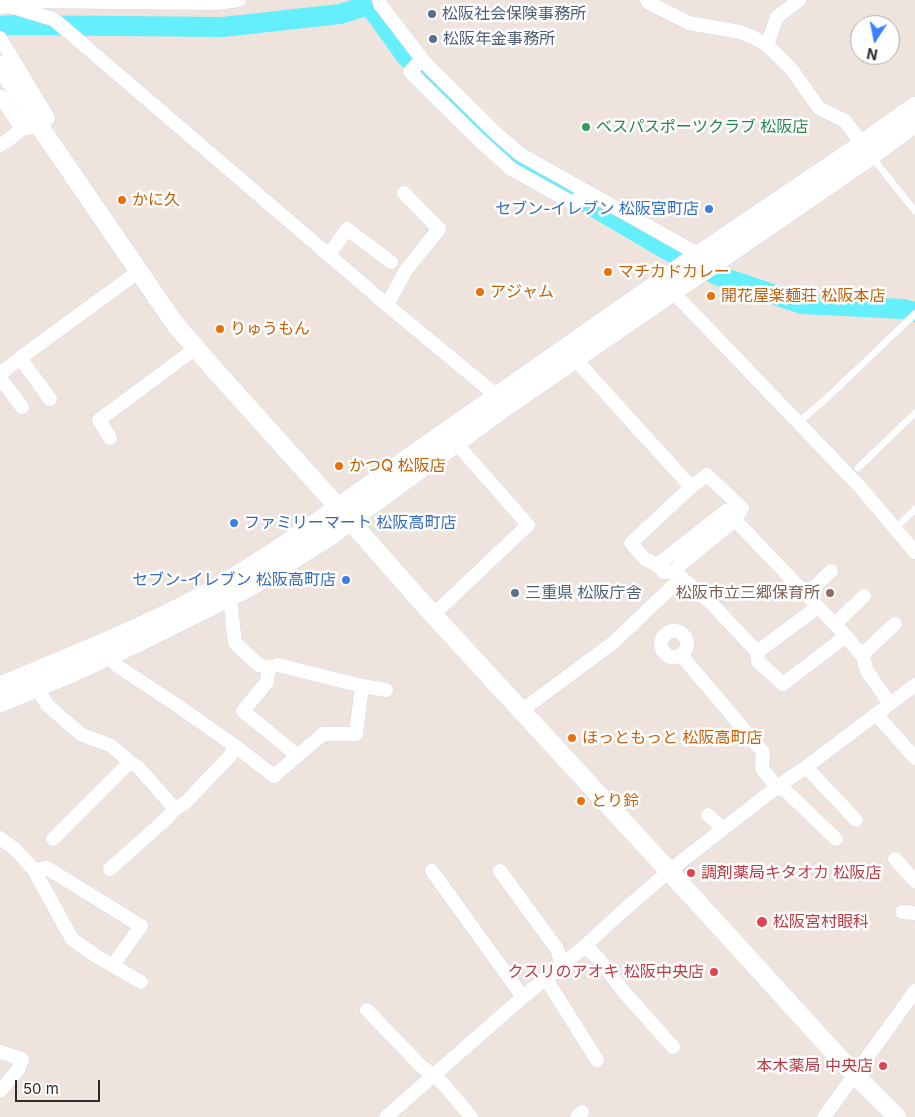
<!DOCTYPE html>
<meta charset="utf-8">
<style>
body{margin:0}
#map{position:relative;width:915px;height:1117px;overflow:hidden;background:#efe4dd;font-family:Inter,sans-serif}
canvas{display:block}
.north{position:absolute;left:850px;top:15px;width:50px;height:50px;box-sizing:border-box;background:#fff;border:1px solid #ababab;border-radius:50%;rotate:191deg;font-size:14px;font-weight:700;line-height:20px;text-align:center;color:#2c2c2c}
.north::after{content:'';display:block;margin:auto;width:18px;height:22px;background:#3a82ff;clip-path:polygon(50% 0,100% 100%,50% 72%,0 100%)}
.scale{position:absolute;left:15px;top:1080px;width:85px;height:22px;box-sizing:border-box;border:2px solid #2c2c2c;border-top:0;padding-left:6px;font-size:15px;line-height:18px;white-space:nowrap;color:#2c2c2c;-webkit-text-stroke:4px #fff;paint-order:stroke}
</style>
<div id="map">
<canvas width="915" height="1117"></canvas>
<div class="north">N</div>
<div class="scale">50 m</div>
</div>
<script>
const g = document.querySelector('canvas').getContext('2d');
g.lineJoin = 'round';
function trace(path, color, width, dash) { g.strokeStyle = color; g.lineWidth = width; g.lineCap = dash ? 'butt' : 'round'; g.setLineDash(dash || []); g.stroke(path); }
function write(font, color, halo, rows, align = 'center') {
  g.font = font + ' Inter,"Noto Sans JP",sans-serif'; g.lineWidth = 5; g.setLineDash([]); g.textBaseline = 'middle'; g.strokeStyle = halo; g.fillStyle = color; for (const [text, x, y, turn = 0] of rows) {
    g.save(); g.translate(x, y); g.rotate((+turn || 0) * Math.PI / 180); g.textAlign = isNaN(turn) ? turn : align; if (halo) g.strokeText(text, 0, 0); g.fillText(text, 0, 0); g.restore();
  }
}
trace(new Path2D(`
 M 364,0 L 369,5 L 405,55 L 471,124 L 516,161 L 665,249 L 719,276 L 802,304 L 903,309 L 915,312
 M 0,26 L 14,25 L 223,27 L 340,14 L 369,5`), '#65eefc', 20);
const lane = new Path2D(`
 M 871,156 L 915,211
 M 798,423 L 829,396 L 915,314
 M 858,468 L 915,413
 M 902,522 L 915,509`);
const street = new Path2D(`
 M 379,0 L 380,4 L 422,59 L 431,69 L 495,132 L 520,154 L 705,258
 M 647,0 L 649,3 L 689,23 L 740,32 L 753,37 L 767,45
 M 799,0 L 777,17 L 767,45 L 792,70 L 819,108 L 845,121 L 867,150
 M 10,6 L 29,1 L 217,3 L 239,0
 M 0,7 L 10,6 L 53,19 L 57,22 L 387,305 L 497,396
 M 0,38 L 48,118 L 40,127 L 23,128 L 7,141 L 0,145
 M 422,59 L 410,72 L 477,138 L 511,169 L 574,204 L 584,191
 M 0,96 L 18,123 L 23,128
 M 329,255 L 347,229 L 391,262
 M 673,292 L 860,487 L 915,552
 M 387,305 L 406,270 L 439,229 L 404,193
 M 575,359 L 691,487 L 707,475 L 742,508 L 735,520 L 846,636 L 863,657 L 867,671 L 890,704
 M 0,374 L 20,358
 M 0,378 L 22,407
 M 50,399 L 20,358 L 138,272
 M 110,438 L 99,420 L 196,348
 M 657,565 L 645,559 L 631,543 L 691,487
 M 674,571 L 664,572 L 657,565 L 726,511 L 735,520 L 681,564 L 674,571 L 713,605 L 757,652
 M 807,594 L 831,571
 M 230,597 L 235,643 L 259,665 L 269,667 L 278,665 L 362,686
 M 818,607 L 757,652 L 758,661 L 783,684 L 846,636
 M 433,615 L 528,525 L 456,443
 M 835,624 L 864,596
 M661 644a13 13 0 1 1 26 0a13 13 0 1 1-26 0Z
 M 112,655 L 116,665 L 178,706 L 235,746
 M 681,655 L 763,752 L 762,769 L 777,787 L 787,792 L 836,839
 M 863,657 L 868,649 L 895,624
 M 269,667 L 267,682 L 243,711 L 298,756
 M 37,687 L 47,705 L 82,735 L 110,745 L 130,762 L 139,768 L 175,809 L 185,803 L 230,756 L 235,746 L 274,776 L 323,734 L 356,734 L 362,686 L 386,690
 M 521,711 L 614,642 L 681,578
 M 876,714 L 915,758
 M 806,767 L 856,820
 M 708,815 L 723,829
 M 0,838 L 16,850 L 34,870 L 72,939 L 96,956 L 141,982
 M 53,839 L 130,762
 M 895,859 L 915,881
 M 110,869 L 166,819 L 175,809
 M 34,870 L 47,868 L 141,926 L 116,961
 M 432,871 L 523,997
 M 500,871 L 557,949 L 562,965
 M 902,912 L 915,913
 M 585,946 L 598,958 L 624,992 L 673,1047
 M 546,979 L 597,1060
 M 367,1010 L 422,1067 L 435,1076 L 446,1087 L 471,1117
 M 0,1052 L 22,1059 L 18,1070 L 0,1091
 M 386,1117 L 523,997 L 585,946 L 616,917 L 669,871 L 777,787 L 806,767 L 915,685
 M 577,1117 L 582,1112
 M 824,1117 L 915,991`);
const secondary = new Path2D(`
 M 0,65 L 40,127 L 175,324 L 213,368 L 338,507 L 426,607 L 669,871 L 854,1074 L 897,1117
 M 0,686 C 68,658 140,629 205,594 C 251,568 296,538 338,507 L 698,255 L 862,144 L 915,106
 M 0,703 L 67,675 L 143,640 L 230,597 L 250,587 L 332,535 L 367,508 L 501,410 L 871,156 L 915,123`);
trace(lane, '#d2d9e6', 8);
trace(street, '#d2d9e6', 15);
trace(secondary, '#d2d9e6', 20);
trace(lane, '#fff', 7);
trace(street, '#fff', 14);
trace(secondary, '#fff', 19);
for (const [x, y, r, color] of [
 [432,14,5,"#5c6f8a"],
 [433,39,5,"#5c6f8a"],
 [586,127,5,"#2e9e5b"],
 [122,200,5,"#e8710a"],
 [709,209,5,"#3f7fe0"],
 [608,272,5,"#e8710a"],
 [480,292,5,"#e8710a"],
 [711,296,5,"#e8710a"],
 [220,329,5,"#e8710a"],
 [339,466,5,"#e8710a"],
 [234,523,5,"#3f7fe0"],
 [346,580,5,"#3f7fe0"],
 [515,593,5,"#5c6f8a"],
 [830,593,5,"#8d6e63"],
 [572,738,5,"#e8710a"],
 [581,801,5,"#e8710a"],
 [691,873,5,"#e0444e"],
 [762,922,6,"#e0444e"],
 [714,972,5,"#e0444e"],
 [883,1066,5,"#e0444e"]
]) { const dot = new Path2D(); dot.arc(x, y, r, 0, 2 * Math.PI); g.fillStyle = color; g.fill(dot); trace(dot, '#fff', 2); }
write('16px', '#4e5e75', '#fff', [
 ["松阪社会保険事務所",442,14],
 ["松阪年金事務所",443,39],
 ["三重県 松阪庁舎",525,593]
], 'left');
write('16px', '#27864d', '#fff', [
 ["ベスパスポーツクラブ 松阪店",596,127]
], 'left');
write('16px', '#c56008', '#fff', [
 ["かに久",132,200],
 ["マチカドカレー",618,272],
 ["アジャム",490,292],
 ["開花屋楽麺荘 松阪本店",721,296],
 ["りゅうもん",230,329],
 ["かつQ 松阪店",349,466],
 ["ほっともっと 松阪高町店",582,738],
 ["とり鈴",591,801]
], 'left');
write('16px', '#366cbe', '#fff', [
 ["セブン-イレブン 松阪宮町店",699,209],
 ["ファミリーマート 松阪高町店",244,523,"left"],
 ["セブン-イレブン 松阪高町店",336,580]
], 'right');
write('16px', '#785e54', '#fff', [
 ["松阪市立三郷保育所",820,593]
], 'right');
write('16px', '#be3a42', '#fff', [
 ["調剤薬局キタオカ 松阪店",701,873],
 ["松阪宮村眼科",773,922],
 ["クスリのアオキ 松阪中央店",704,972,"right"],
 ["本木薬局 中央店",873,1066,"right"]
], 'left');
</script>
